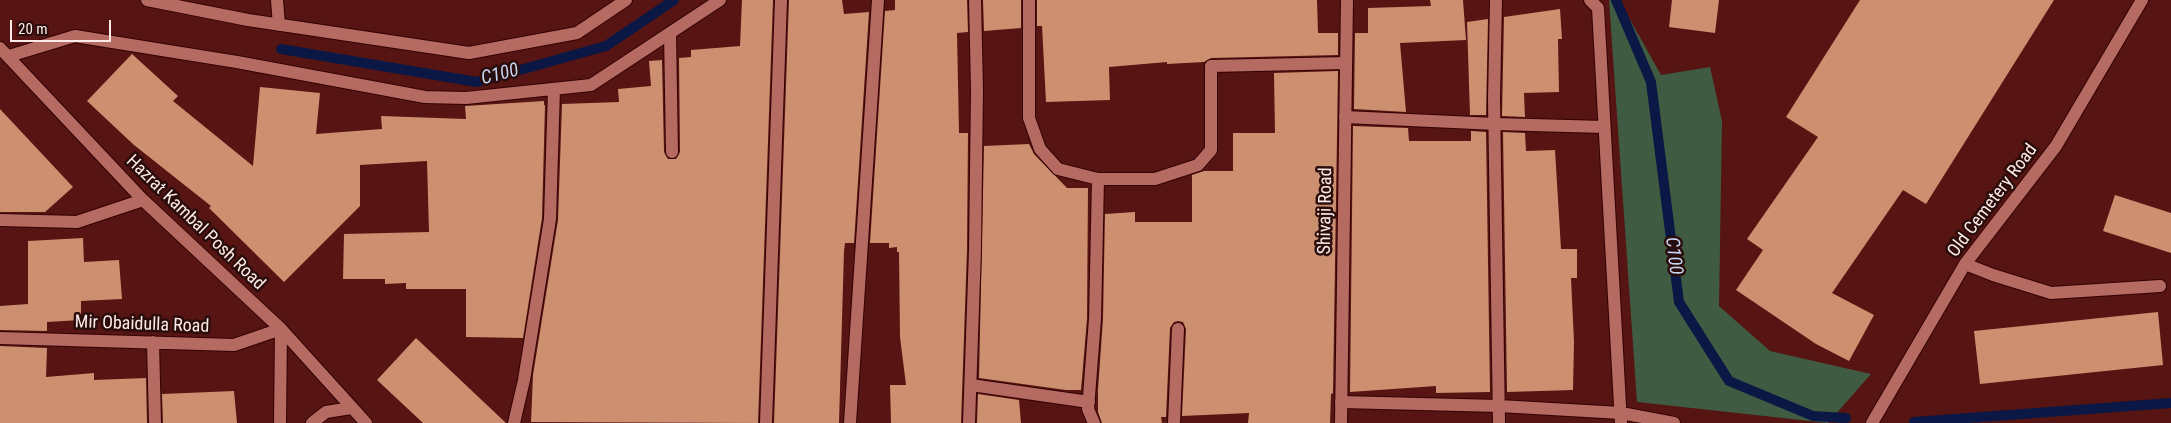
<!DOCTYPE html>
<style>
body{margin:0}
#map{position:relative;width:2171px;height:423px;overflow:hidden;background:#561412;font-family:"Roboto Condensed",sans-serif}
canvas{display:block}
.scale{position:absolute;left:10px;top:20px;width:101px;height:22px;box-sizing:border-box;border:2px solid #fcebe8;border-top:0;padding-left:6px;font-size:15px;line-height:18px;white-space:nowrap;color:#fcebe8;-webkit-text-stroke:4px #2a0d0b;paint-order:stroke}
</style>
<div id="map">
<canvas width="2171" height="423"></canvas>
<div class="scale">20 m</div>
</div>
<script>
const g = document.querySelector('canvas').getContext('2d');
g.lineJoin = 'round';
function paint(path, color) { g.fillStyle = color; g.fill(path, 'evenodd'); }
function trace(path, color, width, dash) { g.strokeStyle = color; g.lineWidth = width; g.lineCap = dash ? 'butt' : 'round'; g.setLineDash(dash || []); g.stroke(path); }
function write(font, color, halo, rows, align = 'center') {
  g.font = font + ' "Roboto Condensed",sans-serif'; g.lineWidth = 5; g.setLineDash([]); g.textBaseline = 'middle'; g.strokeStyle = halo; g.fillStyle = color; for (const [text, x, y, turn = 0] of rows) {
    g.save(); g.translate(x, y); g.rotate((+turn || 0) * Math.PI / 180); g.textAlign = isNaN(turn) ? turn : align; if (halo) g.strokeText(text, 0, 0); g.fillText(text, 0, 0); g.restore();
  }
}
paint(new Path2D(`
 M 1609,0 L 1619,0 L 1661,75 L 1710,67 L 1722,121 L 1719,306 L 1770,351 L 1871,374 L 1828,423 L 1637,402 Z`), '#3f5b41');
trace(new Path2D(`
 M 1616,0 L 1651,82 L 1679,302 L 1729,381 L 1813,416 L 1846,418
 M 281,49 L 477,82 L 606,46 L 674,0
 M 1914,422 L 2171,403`), '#0b1845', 10);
paint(new Path2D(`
 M 742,0 L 773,0 L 758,423 L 531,422 L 533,375 L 558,220 L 562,104 L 619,102 L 618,89 L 651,86 L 649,61 L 662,60 L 664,152 L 668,159 L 676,159 L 680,152 L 679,58 L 691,57 L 691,50 L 740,46 Z
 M 789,0 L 842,0 L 844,14 L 869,12 L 854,243 L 845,243 L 844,251 L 839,423 L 774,423 Z
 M 895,0 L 967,0 L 968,32 L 957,33 L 959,133 L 968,133 L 967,250 L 961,423 L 891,423 L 890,385 L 906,385 L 900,337 L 899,252 L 897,252 L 897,247 L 889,248 L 889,243 L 870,243 L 885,11 L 895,10 Z
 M 983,0 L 1021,0 L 1021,28 L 984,31 Z
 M 1037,0 L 1317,0 L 1318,33 L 1338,33 L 1338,55 L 1211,58 L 1204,62 L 1167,64 L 1167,62 L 1109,67 L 1110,100 L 1046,102 L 1042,26 L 1037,26 Z
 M 1430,0 L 1463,0 L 1466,40 L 1400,43 L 1406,112 L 1354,109 L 1355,33 L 1368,33 L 1368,8 L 1431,6 Z
 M 1672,0 L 1719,0 L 1715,33 L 1669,27 Z
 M 1860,0 L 2054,0 L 1926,204 L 1903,190 L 1832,293 L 1874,315 L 1849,361 L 1816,344 L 1736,290 L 1763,250 L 1747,239 L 1818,137 L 1786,117 Z
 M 1560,9 L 1562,39 L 1558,39 L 1559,92 L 1524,93 L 1525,117 L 1502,116 L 1504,17 Z
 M 1488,19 L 1486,115 L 1470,115 L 1467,22 Z
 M 132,54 L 178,96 L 173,101 L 253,166 L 260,87 L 320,93 L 316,134 L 382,129 L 381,116 L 466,119 L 465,106 L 544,101 L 544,105 L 545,105 L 542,218 L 523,338 L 466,337 L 466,289 L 406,289 L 406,283 L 385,284 L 385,279 L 343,279 L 344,234 L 429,232 L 427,161 L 360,165 L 360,206 L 284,282 L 209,208 L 211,206 L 134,145 L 87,101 Z
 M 1338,71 L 1333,393 L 1331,394 L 1330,423 L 1248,423 L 1249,413 L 1182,416 L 1186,329 L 1183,322 L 1178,321 L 1174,322 L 1170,328 L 1166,417 L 1161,417 L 1162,423 L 1102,423 L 1098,412 L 1098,390 L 1103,319 L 1105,214 L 1135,212 L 1135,222 L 1192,222 L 1192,175 L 1204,171 L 1233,171 L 1233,133 L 1275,133 L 1274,73 Z
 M 0,109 L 73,187 L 45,212 L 0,212 Z
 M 1353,126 L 1408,128 L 1409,141 L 1471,141 L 1471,131 L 1486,132 L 1490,392 L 1436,393 L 1436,386 L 1350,392 Z
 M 1503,132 L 1525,133 L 1526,151 L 1555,150 L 1561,249 L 1577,249 L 1577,278 L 1571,278 L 1574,342 L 1573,390 L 1507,392 Z
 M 1029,144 L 1034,154 L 1067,188 L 1088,188 L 1087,319 L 1081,390 L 1066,390 L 979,378 L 984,146 Z
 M 2115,195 L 2171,213 L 2171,253 L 2103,231 Z
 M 83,238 L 84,262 L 119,260 L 122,299 L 81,301 L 81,320 L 47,322 L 47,331 L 0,330 L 0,306 L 28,304 L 28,241 Z
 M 2158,312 L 2163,365 L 1980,384 L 1974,331 Z
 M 416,338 L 506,423 L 423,423 L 377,380 Z
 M 0,346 L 47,348 L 46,377 L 94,373 L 94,380 L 146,378 L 147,423 L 0,423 Z
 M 234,391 L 237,423 L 163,423 L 162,394 Z
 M 978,394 L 1019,400 L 1021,423 L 977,423 Z`), '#cc8f70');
const minor = new Path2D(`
 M 147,0 L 248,20 L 469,53 L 577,33 L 626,0
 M 277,0 L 279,25
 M 1029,0 L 1029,118 L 1040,149 L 1058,169 L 1098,179 L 1155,179 L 1198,165 L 1211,150 L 1211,66 L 1346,63
 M 1496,0 L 1494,100 L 1499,423
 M 1590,0 L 1598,8 L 1621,423
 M 670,33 L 672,152
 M 9,56 L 75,36 L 237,62 L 425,97 L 466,98 L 591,85 L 720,0
 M 1345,117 L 1496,124 L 1604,127
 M 0,220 L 77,222 L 143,200
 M 1965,264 L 1993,275 L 2051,293 L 2160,286
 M 0,338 L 234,345 L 281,329
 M 153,342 L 155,423
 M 971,385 L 1089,402
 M 1341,402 L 1499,406 L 1621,413 L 1674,423
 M 514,423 L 524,380 L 550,219 L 554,89
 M 766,423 L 781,0
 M 850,423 L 878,0
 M 969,423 L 975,250 L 977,90 L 975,0
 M 1094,423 L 1088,409 L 1095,319 L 1098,179
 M 1174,423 L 1178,329
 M 1872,423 L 1965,264 L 2056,146 L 2142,0`);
const tertiary = new Path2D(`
 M 0,48 L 143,200 L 281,329 L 366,423
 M 280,423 L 281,329
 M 312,423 L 326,412 L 351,408
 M 1341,423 L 1347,0`);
trace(minor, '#330203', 14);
trace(tertiary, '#330203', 14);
trace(minor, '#b56a62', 12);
trace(tertiary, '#b56a62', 12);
write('18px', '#fcebe8', '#2a0d0b', [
 ["Old Cemetery Road",1993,201,-53],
 ["Shivaji Road",1326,211,-89],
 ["Hazrat Kambal Posh Road",195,223,44],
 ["Mir Obaidulla Road",142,325,2]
]);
write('italic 19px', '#c9d7f7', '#2a0d0b', [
 ["C100",500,75,-14],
 ["C100",1673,256,83]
]);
</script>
